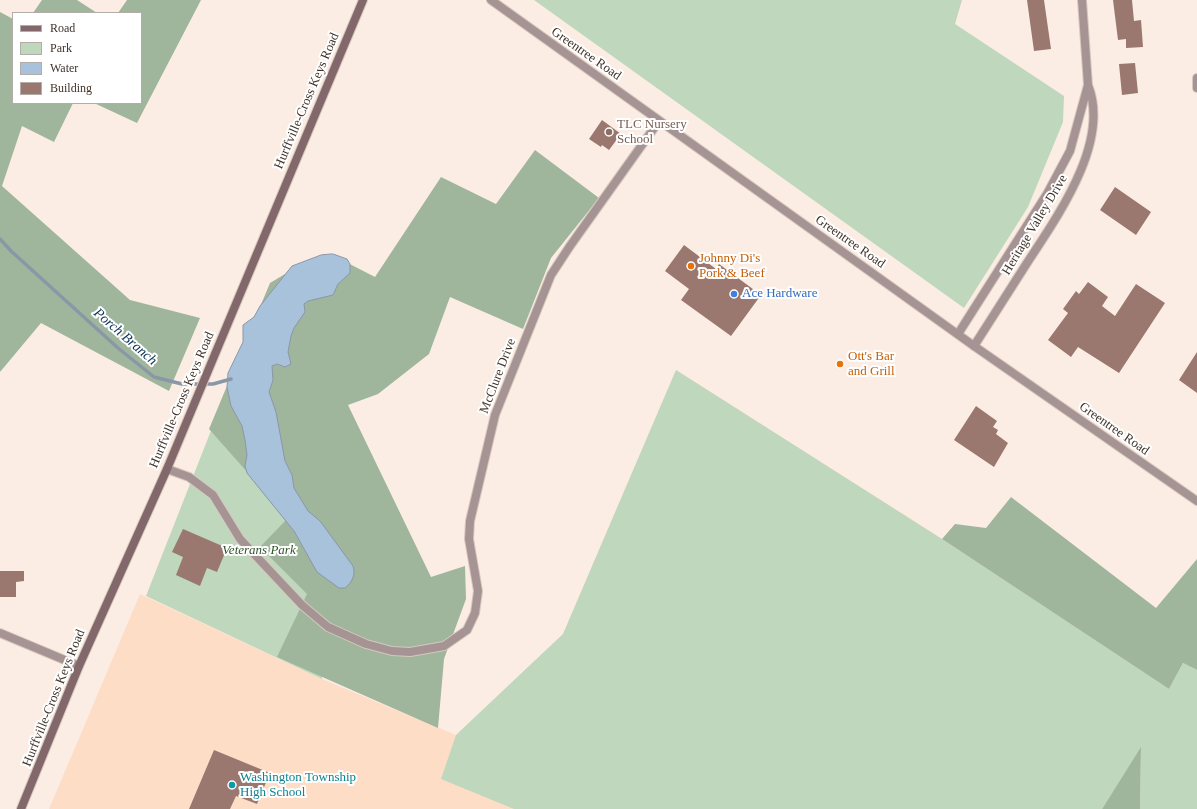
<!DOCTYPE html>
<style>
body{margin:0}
#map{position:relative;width:1197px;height:809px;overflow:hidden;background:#fbede3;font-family:Georgia,serif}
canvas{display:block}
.legend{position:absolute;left:12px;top:12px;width:130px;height:92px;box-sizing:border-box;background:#fff;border:1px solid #b3adaa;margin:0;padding:5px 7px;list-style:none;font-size:12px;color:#40332a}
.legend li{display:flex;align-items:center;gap:8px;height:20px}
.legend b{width:20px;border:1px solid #b3adaa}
</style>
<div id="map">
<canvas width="1197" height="809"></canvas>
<ul class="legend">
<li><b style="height:5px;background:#82686a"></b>Road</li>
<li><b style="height:11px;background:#bfd7bc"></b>Park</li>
<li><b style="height:11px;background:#a9c2dc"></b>Water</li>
<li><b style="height:11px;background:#9a786f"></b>Building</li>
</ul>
</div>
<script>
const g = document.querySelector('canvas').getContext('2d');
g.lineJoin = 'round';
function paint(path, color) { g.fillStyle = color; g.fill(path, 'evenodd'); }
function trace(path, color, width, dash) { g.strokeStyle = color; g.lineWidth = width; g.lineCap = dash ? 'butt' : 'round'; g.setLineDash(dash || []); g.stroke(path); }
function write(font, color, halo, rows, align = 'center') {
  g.font = font + ' Georgia,serif'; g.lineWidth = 4; g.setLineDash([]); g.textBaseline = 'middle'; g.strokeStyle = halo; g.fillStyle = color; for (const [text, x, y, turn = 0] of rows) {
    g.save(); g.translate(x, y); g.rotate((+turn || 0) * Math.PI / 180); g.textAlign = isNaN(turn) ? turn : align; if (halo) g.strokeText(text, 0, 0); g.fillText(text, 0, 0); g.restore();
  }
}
paint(new Path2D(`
 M 676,370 L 942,539 L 1169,689 L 1102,809 L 49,809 L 140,594 L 322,679 L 456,735 L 563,634 Z`), '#feddc6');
paint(new Path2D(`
 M 534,0 L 962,0 L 955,24 L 1064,96 L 1063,122 L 1028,207 L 964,308 Z
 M 347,259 L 322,679 L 146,596 L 260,306 L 292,266 Z
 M 676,370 L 942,539 L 1169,689 L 1183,663 L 1197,670 L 1197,809 L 1140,809 L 1141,748 L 1102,809 L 514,809 L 441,779 L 456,735 L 563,634 Z`), '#bfd7bc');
paint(new Path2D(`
 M 42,0 L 77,0 L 97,13 L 33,13 Z
 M 127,0 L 201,0 L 137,123 L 94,103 L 141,103 L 141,13 L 118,13 Z
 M 0,12 L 13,19 L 13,103 L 73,103 L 54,142 L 22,126 L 2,186 L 130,300 L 200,318 L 169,391 L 41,323 L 0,372 Z
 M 535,150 L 599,198 L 551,258 L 523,329 L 450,297 L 429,354 L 378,394 L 348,405 L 431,577 L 465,566 L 466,599 L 444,659 L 438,728 L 277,657 L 307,594 L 260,547 L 288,518 L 209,429 L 270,283 L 285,274 L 336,257 L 375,277 L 441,177 L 496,204 Z
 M 1011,497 L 1156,608 L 1197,559 L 1197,670 L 1183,663 L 1169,689 L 942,539 L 955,524 L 986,528 Z
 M 1141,747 L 1140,809 L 1102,809 Z`), '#9fb69c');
const water = new Path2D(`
 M 333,254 L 347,259 L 350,264 L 350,273 L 338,284 L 333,295 L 308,301 L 304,304 L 305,312 L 294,328 L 291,336 L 288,352 L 291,364 L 285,367 L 277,364 L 272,366 L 273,380 L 269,392 L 276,412 L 285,461 L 292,475 L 294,488 L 308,511 L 320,521 L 353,566 C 356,574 352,583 345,588 L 339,588 L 317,572 L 294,531 L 247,473 L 245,466 L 247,455 L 245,440 L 242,426 L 231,406 L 227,387 L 228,373 L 243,342 L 243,325 L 254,317 L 260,306 L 292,266 L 321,255 Z`);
paint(water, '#a9c2dc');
trace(water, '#8a97a7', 1);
trace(new Path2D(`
 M 0,239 L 11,251 L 118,348 L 154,377 L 182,384 L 213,384 L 231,379`), '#8a97a7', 3.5);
paint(new Path2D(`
 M 1027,0 L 1044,0 L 1051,49 L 1034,51 Z
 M 1113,0 L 1132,0 L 1134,21 L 1141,20 L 1143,47 L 1126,48 L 1126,39 L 1118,40 Z
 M 1135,63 L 1138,93 L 1122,95 L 1119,64 Z
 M 602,120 L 621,134 L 609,150 L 602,145 L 601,147 L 589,139 Z
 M 1115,187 L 1151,212 L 1136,235 L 1100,210 Z
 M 684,245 L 716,269 L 719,264 L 761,295 L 731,336 L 681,300 L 689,289 L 665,271 Z
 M 1088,282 L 1108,297 L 1102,306 L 1115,316 L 1136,284 L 1165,303 L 1119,373 L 1078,347 L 1071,357 L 1048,340 L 1068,313 L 1063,309 L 1076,291 L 1079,294 Z
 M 1197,352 L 1197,393 L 1179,380 Z
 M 976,406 L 997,421 L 993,427 L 998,430 L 996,434 L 1008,443 L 994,467 L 954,440 Z
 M 183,529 L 227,548 L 217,572 L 207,568 L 200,586 L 176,575 L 183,557 L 172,552 Z
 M 0,571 L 24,571 L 24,581 L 16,582 L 16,597 L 0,597 Z
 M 214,750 L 270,773 L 257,804 L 236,796 L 230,809 L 189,809 Z`), '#9a786f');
const minor = new Path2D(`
 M 1197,78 L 1197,88
 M 958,334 L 1047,194 L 1070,151 L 1088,85 L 1082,0
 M 974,346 C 992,318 1009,291 1027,263 C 1057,217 1111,142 1088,85
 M 167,469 L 189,477 L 213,495 L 240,539 L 255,555 L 302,605 L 328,627 L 366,644 L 392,651 L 410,652 L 444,646 L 467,630 L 475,613 L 478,591 L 469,539 L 470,521 L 495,415 L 551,275 L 570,246 L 659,121
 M 0,633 L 79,666`);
const tertiary = new Path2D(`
 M 491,0 L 974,346 L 1197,501`);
const secondary = new Path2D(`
 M 21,809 L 79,666 L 167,469 L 363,0`);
trace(minor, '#d6c8be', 10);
trace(tertiary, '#d6c8be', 10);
trace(secondary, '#d6c8be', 10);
trace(minor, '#a69495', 8);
trace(tertiary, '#a69495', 8);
trace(secondary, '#82686a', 8);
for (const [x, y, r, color] of [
 [609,132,4,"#8d6e63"],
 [691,266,4,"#e8710a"],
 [734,294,4,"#3f7fe0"],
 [840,364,4,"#e8710a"],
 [232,785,4,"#0f9aa8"]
]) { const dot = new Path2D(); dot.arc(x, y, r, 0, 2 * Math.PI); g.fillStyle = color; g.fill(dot); trace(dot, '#fff', 1.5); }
write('13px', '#40332a', '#fff', [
 ["Greentree Road",586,54,35],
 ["Hurffville-Cross Keys Road",307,101,-67],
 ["Heritage Valley Drive",1035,225,-59],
 ["Greentree Road",850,242,35],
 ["McClure Drive",498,376,-69],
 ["Hurffville-Cross Keys Road",182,400,-67],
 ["Greentree Road",1114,429,35],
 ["Hurffville-Cross Keys Road",54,698,-68]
]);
write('13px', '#785e54', '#fff', [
 ["TLC Nursery",617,125],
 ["School",617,140]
], 'left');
write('13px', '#c56008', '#fff', [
 ["Johnny Di's",699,259],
 ["Pork & Beef",699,274],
 ["Ott's Bar",848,357],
 ["and Grill",848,372]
], 'left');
write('13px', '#366cbe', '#fff', [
 ["Ace Hardware",742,294]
], 'left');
write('italic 13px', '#30522b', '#fff', [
 ["Veterans Park",259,551]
]);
write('13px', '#0d838f', '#fff', [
 ["Washington Township",240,778],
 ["High School",240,793]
], 'left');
write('italic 14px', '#0a3355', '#fff', [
 ["Porch Branch",125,337,41]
]);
</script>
